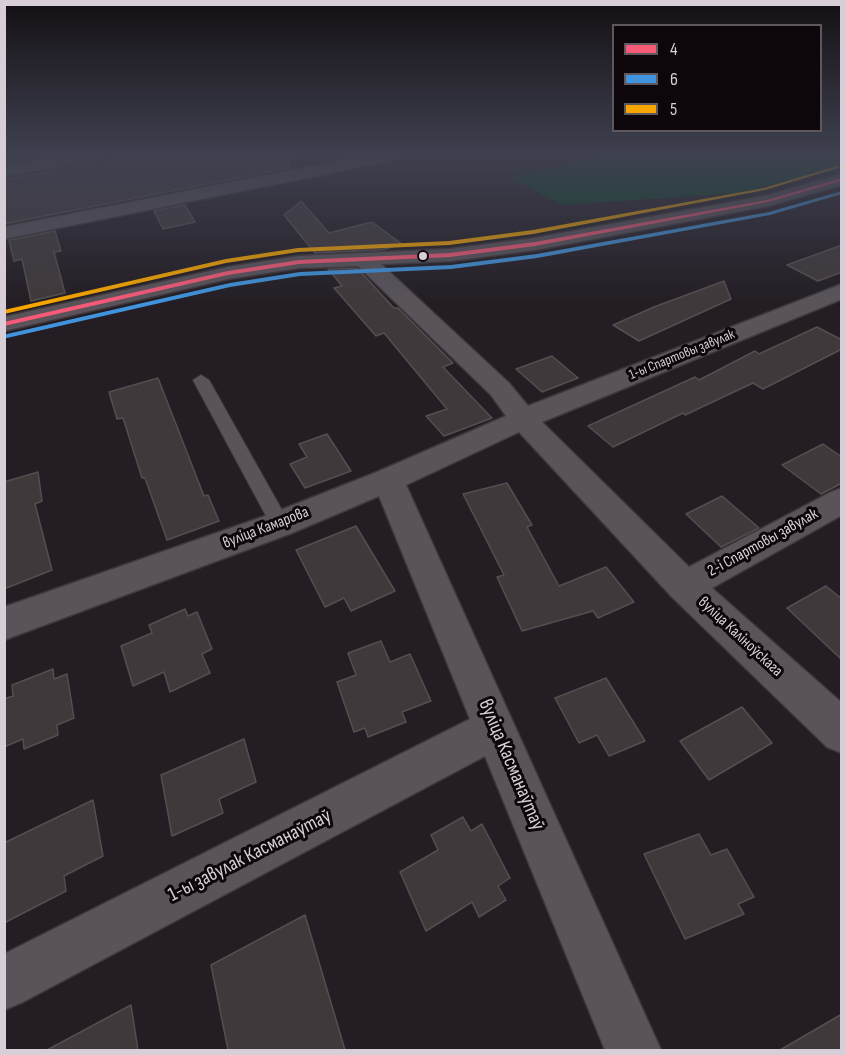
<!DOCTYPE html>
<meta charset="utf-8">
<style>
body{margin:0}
#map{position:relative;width:846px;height:1055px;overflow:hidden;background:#241e24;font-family:"Sofia Sans Condensed",sans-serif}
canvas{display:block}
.frame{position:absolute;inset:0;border:6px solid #d8ced7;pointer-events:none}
.legend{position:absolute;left:612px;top:24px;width:210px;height:108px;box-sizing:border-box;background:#0d070c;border:2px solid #5e575d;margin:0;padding:8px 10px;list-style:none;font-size:18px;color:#d8ced7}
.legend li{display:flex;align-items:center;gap:12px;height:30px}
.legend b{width:30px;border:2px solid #5e575d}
</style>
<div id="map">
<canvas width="846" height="1055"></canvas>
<div class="frame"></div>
<ul class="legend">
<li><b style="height:8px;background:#f75a77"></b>4</li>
<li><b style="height:8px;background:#4094de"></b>6</li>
<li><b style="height:8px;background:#f7a600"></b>5</li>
</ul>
</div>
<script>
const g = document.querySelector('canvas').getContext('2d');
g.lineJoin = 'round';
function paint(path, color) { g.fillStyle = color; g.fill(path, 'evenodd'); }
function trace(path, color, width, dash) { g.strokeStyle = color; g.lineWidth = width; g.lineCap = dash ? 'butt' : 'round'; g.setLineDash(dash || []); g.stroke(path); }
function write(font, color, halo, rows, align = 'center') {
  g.font = font + ' "Sofia Sans Condensed",sans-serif'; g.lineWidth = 6; g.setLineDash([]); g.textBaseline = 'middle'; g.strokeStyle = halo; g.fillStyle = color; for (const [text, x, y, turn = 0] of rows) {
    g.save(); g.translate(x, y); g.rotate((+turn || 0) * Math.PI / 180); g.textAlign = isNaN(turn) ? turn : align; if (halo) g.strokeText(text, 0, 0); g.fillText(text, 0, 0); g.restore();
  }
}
paint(new Path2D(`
 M 608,156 L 841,156 L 841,169 L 740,193 L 562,205 L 510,178 Z`), '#054123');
const building = new Path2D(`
 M 139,156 L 288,156 L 289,168 L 4,224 L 4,179 Z
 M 301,201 L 329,233 L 372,222 L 402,244 L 382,250 L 315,253 L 284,215 Z
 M 185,205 L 195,222 L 163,229 L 154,211 Z
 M 55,231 L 61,251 L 54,252 L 65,293 L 31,301 L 22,259 L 14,261 L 9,240 Z
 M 842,245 L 842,272 L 818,281 L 787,265 Z
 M 357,268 L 394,308 L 398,308 L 453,363 L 443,367 L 492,418 L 444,436 L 426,416 L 447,409 L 384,333 L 376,336 L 334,288 L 342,286 L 328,269 Z
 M 724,281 L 731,299 L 639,341 L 613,325 L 654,307 Z
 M 817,327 L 842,340 L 842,349 L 763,389 L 753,383 L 685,415 L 683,413 L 613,447 L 588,426 L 695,377 L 699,380 L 755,351 L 759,354 Z
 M 552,356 L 578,378 L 542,392 L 516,369 Z
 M 158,378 L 204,496 L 208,495 L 219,521 L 167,540 L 145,478 L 142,478 L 123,418 L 117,419 L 109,392 Z
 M 327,434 L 351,471 L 305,488 L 290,464 L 307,457 L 299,444 Z
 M 823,444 L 842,457 L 842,483 L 821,494 L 782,465 Z
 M 38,472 L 42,501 L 35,504 L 52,570 L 4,589 L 4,482 Z
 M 507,483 L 532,525 L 527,527 L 559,586 L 606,567 L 634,602 L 598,618 L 593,611 L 522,631 L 497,577 L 504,575 L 463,494 Z
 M 722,496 L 759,528 L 721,547 L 686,514 Z
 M 356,526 L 395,591 L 351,611 L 344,598 L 325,607 L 296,550 Z
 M 826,586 L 842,599 L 842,660 L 787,608 Z
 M 185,609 L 188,616 L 197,612 L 212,649 L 202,654 L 210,673 L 170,692 L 164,672 L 133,686 L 121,646 L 152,633 L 149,625 Z
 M 381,641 L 390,662 L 410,654 L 431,701 L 402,712 L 406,722 L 368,737 L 365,728 L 354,732 L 337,682 L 356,675 L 348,653 Z
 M 53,669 L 54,679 L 67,674 L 74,718 L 57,725 L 58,735 L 24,749 L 23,739 L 4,747 L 4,699 L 13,696 L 12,685 Z
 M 606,678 L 645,741 L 609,756 L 597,735 L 579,743 L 555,698 Z
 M 742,707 L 772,743 L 709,780 L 680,741 Z
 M 244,739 L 256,782 L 219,799 L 223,813 L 172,836 L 161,775 Z
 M 93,800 L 103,856 L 64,876 L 66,891 L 4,923 L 4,843 Z
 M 463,817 L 471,831 L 482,824 L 510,878 L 498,886 L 506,900 L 479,917 L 472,902 L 426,931 L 400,872 L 438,850 L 431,835 Z
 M 699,834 L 711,855 L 727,849 L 754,897 L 738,904 L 744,914 L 685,939 L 644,854 Z
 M 305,915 L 345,1050 L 228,1050 L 211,965 Z
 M 131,1005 L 138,1050 L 47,1050 Z
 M 842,1014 L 842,1050 L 780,1050 Z`);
paint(building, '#40393b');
trace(building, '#554e4f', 1.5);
const lane = new Path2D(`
 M 201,375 L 209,380 L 287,519 L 290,524 L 287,529 L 280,532 L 273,529 L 193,380 Z`);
const street = new Path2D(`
 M 64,156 L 103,156 L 95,161 L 4,176 L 4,166 Z
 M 364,156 L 398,156 L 390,161 L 4,239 L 4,227 Z
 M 842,174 L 842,185 L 768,206 L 535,250 L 450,261 L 381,264 L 509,383 L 528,406 L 842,284 L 842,299 L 542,422 L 689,567 L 831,492 L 842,488 L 842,515 L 712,588 L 842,703 L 842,753 L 827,747 L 672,597 L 519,432 L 406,485 L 661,1050 L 605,1050 L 485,756 L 23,1002 L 4,1010 L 4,954 L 470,719 L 379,496 L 292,533 L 4,640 L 4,607 L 268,515 L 377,472 L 506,416 L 491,395 L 358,266 L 299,268 L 228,279 L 4,331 L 4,317 L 228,267 L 299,256 L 450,249 L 535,238 L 765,196 Z`);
trace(lane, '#3e383d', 2);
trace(street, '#3e383d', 3);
paint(lane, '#5a545a');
paint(street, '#5a545a');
paint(new Path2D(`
 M 842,178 L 842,181 L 768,202 L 535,246 L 450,257 L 299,264 L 228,275 L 4,326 L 4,322 L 228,271 L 299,260 L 450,253 L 535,242 L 767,200 Z`), '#f75a77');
paint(new Path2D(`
 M 842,191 L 842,194 L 770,215 L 537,258 L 451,269 L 300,276 L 230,287 L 7,338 L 4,337 L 5,335 L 7,334 L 230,283 L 300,272 L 451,265 L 537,254 L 769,212 Z`), '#4094de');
paint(new Path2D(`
 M 837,166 L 841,167 L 765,190 L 533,234 L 449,245 L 298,252 L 226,263 L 4,314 L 4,310 L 226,259 L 298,248 L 449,241 L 533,230 L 764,188 Z`), '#f7a600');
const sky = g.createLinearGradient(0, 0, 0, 304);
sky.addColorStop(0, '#141014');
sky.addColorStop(0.51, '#3f4150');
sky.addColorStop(1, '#3f415000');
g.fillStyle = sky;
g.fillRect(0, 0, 846, 304);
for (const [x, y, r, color] of [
 [423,256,5,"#d8ced7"]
]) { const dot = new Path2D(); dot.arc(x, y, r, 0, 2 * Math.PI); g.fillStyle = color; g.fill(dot); trace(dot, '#0d070c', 2); }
write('14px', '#d8ced7', '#0d070c', [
 ["1-ы Спартовы завулак",682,355,-22]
]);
write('16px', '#d8ced7', '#0d070c', [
 ["вуліца Камарова",266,528,-21],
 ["2-і Спартовы завулак",763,543,-29],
 ["вуліца Каліноўскага",740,637,43]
]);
write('20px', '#d8ced7', '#0d070c', [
 ["вуліца Касманаўтаў",511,765,67],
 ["1-ы завулак Касманаўтаў",250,856,-27]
]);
</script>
